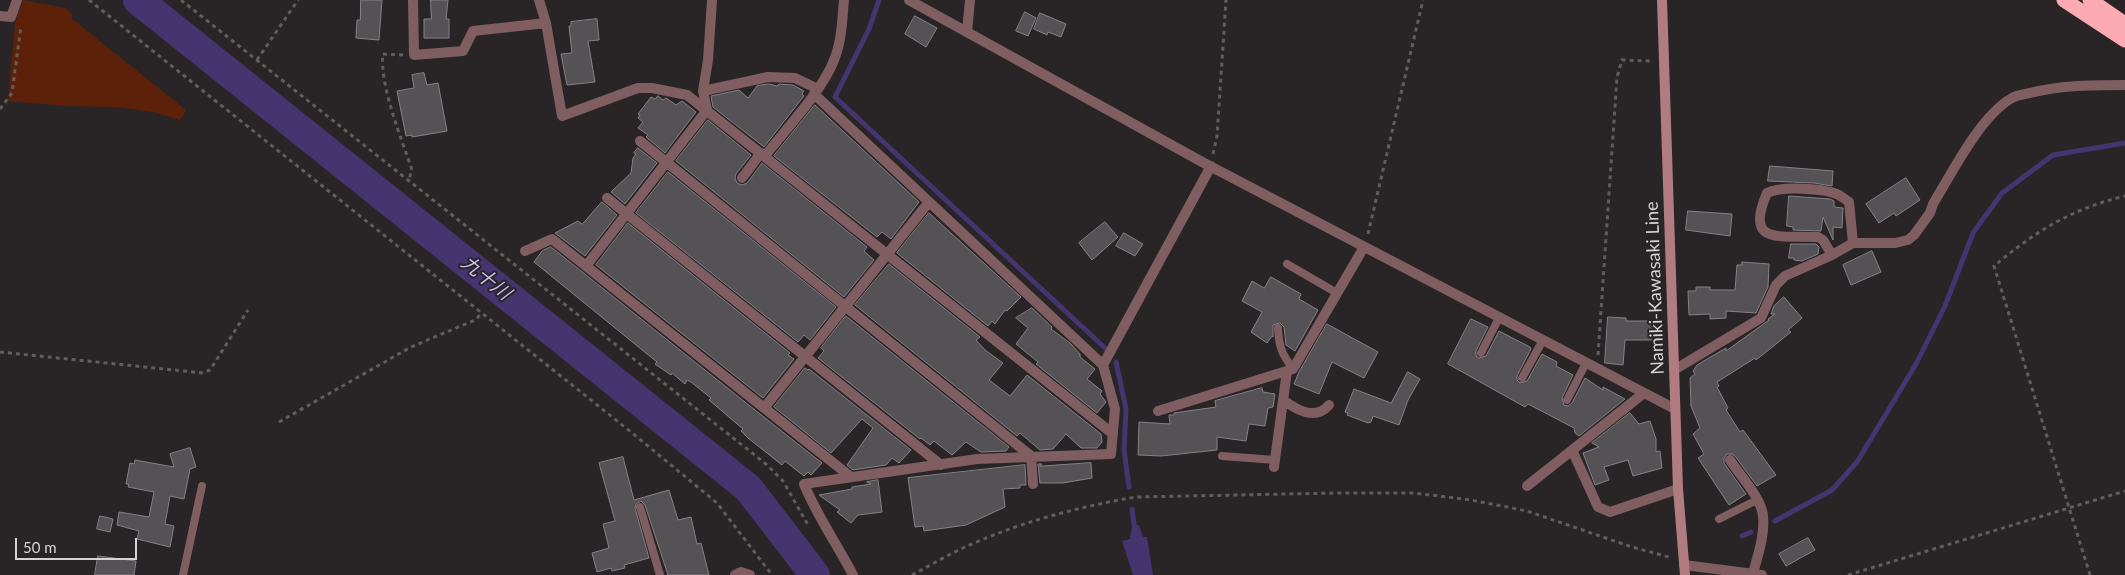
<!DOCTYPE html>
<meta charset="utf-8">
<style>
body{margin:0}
#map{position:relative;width:2125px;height:575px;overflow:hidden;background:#292426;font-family:Lato,sans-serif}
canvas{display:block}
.scale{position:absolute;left:15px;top:538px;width:122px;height:22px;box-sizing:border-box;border:2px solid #d6d3d5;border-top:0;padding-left:6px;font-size:15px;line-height:18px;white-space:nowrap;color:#d6d3d5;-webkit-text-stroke:4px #292426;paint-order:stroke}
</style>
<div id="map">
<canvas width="2125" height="575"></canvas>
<div class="scale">50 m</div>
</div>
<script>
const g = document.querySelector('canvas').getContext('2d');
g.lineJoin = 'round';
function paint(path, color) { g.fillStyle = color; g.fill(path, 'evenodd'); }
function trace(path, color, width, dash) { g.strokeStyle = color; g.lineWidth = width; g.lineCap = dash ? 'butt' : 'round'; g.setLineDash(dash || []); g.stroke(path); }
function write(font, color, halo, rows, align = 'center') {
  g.font = font + ' Lato,"Noto Sans JP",sans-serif'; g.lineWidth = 4; g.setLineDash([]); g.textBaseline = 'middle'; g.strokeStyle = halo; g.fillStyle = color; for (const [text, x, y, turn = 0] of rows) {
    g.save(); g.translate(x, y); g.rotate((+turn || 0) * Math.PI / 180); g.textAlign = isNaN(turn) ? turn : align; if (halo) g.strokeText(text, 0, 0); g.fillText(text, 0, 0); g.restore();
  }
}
paint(new Path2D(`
 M 23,0 L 66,8 L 73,15 L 71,18 L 186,110 L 180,120 L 153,112 L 117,107 L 67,106 L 8,101 L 15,23 Z`), '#5d210a');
paint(new Path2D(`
 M 1139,525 L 1143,537 L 1147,537 L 1153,575 L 1133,575 L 1122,541 L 1130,539 L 1132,526 Z`), '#443570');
trace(new Path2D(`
 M 879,0 L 869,29 L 835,97 L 1105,348
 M 1116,362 L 1126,409 L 1124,450 L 1129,487
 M 1132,509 L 1135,531
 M 1775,521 L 1832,490 L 1857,462 L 1916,364 L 1945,306 L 1973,233 L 2002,193 L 2053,155 L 2125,143
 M 1742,536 L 1751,532`), '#443570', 5);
trace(new Path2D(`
 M 138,0 L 748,488 L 815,575`), '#443570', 30);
const building = new Path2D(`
 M 361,0 L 382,0 L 379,40 L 356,38 L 357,20 L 360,20 Z
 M 431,0 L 448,0 L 446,19 L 449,19 L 449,38 L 424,38 L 424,19 L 431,19 Z
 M 1025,12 L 1036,18 L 1028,36 L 1016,31 Z
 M 1040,13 L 1066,24 L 1061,37 L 1048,32 L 1047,35 L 1034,29 Z
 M 915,16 L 937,28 L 926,47 L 905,34 Z
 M 597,19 L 599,40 L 588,41 L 595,82 L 567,85 L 561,54 L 572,53 L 569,26 L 571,26 L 571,22 Z
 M 424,73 L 427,85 L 438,83 L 447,131 L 412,137 L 412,135 L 406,136 L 397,91 L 414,88 L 412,75 Z
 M 769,84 L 777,86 L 779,84 L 793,85 L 804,91 L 802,94 L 804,96 L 764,147 L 713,107 L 711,96 L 739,90 L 748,98 L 757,86 Z
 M 658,96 L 663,100 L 666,98 L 676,105 L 682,101 L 696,112 L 665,153 L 646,137 L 648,135 L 638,128 L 643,122 L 638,118 L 640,115 L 638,114 L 651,97 L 655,99 Z
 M 815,105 L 919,202 L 891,239 L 882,232 L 877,237 L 774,156 Z
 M 708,120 L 751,155 L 736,174 L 735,178 L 737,183 L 742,185 L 747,183 L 762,163 L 867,247 L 864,251 L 874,260 L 844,297 L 676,161 Z
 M 638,148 L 657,163 L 625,204 L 611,192 L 631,173 L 633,158 L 636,154 L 634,153 Z
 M 1770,166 L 1833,171 L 1832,186 L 1814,183 L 1768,181 Z
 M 668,172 L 836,307 L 810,340 L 804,335 L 798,342 L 636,213 Z
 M 1906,178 L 1920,200 L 1896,216 L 1894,213 L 1879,223 L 1866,204 Z
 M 1789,196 L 1830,199 L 1834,201 L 1834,207 L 1843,208 L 1842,228 L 1833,227 L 1833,240 L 1823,217 L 1821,231 L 1793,230 L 1793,227 L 1787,226 Z
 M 602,202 L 617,215 L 585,256 L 555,233 L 578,221 L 582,224 Z
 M 1688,211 L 1732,214 L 1730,236 L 1686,230 Z
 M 929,213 L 1021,297 L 1007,311 L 1005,310 L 995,324 L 992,321 L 988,326 L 897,253 Z
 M 1105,222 L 1118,237 L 1092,260 L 1079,243 Z
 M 628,223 L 790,353 L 788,355 L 794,359 L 763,398 L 596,265 Z
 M 1124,233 L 1143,244 L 1135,256 L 1116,246 Z
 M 1791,244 L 1816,244 L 1819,247 L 1818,254 L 1802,261 L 1794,260 L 1794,258 L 1789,258 Z
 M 551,247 L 760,414 L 822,463 L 811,475 L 808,472 L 804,476 L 785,461 L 782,465 L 748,438 L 741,431 L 743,429 L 709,400 L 711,398 L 691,382 L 687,380 L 685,384 L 672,373 L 671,375 L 655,364 L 657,362 L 534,262 L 542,251 Z
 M 1872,251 L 1881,272 L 1851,285 L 1843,265 Z
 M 1742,262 L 1769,264 L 1768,287 L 1756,313 L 1726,311 L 1726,318 L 1710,319 L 1710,314 L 1689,315 L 1688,291 L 1696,291 L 1696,287 L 1710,287 L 1710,290 L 1735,290 L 1737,265 L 1742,265 Z
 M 889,264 L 980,337 L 976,340 L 985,350 L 1003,363 L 989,380 L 1010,396 L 1027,375 L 1101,434 L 1102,442 L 1097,448 L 1081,448 L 1066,434 L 1053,449 L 1040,450 L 1020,433 L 1017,436 L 855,305 Z
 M 1271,277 L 1301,294 L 1299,299 L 1318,310 L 1295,351 L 1286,345 L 1284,327 L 1280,323 L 1273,325 L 1273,337 L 1272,336 L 1267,343 L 1251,332 L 1262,312 L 1242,301 L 1252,281 L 1264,288 Z
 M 1784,297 L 1802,318 L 1788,330 L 1791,332 L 1756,360 L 1755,358 L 1717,382 L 1719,386 L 1717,387 L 1728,408 L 1726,410 L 1740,432 L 1743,430 L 1776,475 L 1757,486 L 1735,456 L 1732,454 L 1727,454 L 1724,458 L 1724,463 L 1746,494 L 1729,505 L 1698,458 L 1704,454 L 1693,434 L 1700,428 L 1691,406 L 1690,378 L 1695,374 L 1693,371 L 1697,365 L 1726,348 L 1726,351 L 1769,320 L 1768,319 L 1775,314 L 1771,314 L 1774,306 Z
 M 1032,308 L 1052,327 L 1051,329 L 1070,343 L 1080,354 L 1080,357 L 1095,369 L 1087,379 L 1102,391 L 1100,394 L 1106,402 L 1097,413 L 1036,364 L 1038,362 L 1016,344 L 1028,328 L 1016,318 Z
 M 846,316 L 1009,447 L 1006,451 L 981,452 L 966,442 L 952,455 L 934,441 L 930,445 L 921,438 L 920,439 L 818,358 L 824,351 L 821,348 Z
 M 1608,317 L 1626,318 L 1626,321 L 1654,321 L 1654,340 L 1625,340 L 1623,365 L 1605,363 Z
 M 1471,319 L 1488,327 L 1476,351 L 1476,356 L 1479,358 L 1486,356 L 1499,331 L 1530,347 L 1531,349 L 1517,376 L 1517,380 L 1520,383 L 1527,381 L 1542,354 L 1557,362 L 1556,366 L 1573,375 L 1562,398 L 1564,405 L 1568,406 L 1572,403 L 1585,378 L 1603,390 L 1603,387 L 1625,399 L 1579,436 L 1575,433 L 1574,428 L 1555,418 L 1528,404 L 1525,407 L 1448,364 Z
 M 1327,324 L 1378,352 L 1364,378 L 1332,362 L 1319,394 L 1294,384 L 1299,372 Z
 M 805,368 L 808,370 L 809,369 L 911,450 L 899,463 L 892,458 L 886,465 L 853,470 L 847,465 L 873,428 L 862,419 L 831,453 L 774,407 Z
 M 1408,372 L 1420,379 L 1408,400 L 1399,425 L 1373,416 L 1371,422 L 1368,423 L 1347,415 L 1348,413 L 1345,412 L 1354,389 L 1391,403 Z
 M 1262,388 L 1263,392 L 1275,394 L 1273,407 L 1268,408 L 1265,426 L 1249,424 L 1246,441 L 1217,437 L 1217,450 L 1161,456 L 1138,455 L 1139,422 L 1170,424 L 1169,415 L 1174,415 L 1174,413 L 1216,407 L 1215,401 Z
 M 1630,413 L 1639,424 L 1650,421 L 1656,439 L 1656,452 L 1660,451 L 1662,468 L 1633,476 L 1628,460 L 1604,467 L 1609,480 L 1595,485 L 1583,453 L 1599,447 L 1592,443 Z
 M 190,448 L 196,467 L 190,469 L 184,499 L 170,496 L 165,524 L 174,526 L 170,547 L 137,539 L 139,531 L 117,525 L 119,512 L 149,517 L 154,492 L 128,487 L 129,484 L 126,484 L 130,463 L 134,464 L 135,460 L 174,467 L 170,454 Z
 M 623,457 L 634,500 L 669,490 L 678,520 L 691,517 L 697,544 L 701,543 L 709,575 L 668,575 L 645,505 L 641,501 L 636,504 L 635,508 L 649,558 L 624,565 L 625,568 L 612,571 L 611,568 L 597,572 L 592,553 L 609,548 L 603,524 L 615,521 L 599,463 Z
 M 1091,463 L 1092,478 L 1063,483 L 1040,483 L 1038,464 L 1042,464 L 1040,466 Z
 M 1025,465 L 1026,485 L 1020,485 L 1020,488 L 1003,489 L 1005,507 L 966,525 L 924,531 L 923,526 L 915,527 L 908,478 Z
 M 878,480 L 882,512 L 858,515 L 851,523 L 837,512 L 840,510 L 819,495 L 852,489 L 852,487 L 871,484 L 867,482 Z
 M 100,516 L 113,519 L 110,532 L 97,529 Z
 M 1808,538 L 1815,550 L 1786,566 L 1779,554 Z
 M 98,556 L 136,561 L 134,575 L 95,575 Z`);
paint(building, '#555256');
trace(building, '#858186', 1);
trace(new Path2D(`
 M 89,0 L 631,432 L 717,503 L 772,575
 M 181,0 L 766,464 L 783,481 L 808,525
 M 403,55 L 383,54 C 379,84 402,140 412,170 L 409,179
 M 257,60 L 298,0
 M 0,109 L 12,93 L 21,26
 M 1213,154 L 1217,136 L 1226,0
 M 1368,234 L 1423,0
 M 0,352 L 203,373 L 210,370 L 248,310
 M 1598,355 L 1617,77 L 1622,60 L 1652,61
 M 279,422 L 411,347 L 475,320 L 482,313
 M 912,575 C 929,566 946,556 963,548 C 1017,523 1077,507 1136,497 L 1337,493 L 1414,493 L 1471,500 L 1527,511 L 1632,547 L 1669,557
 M 1848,575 L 2125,491
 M 2090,575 L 1994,266 C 2036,231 2071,209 2125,196`), '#615d5f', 3, [4, 4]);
trace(new Path2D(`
 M 1287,264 L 1337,293
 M 1278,328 C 1279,348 1282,354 1293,369
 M 1481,353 L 1499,318
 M 1522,378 L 1543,340
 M 1567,400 L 1586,363
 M 1222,456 L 1275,460
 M 640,507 L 660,575
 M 1719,519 L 1757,500
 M 183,575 L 202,486`), '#7f5d60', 8);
trace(new Path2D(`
 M 413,0 L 414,55 L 463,51 L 473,31 L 546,23
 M 539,0 L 546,23 L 562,116 L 638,88 L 652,88 L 687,95 L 1113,434
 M 909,0 L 1204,163 L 1675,409
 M 0,16 L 11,17 L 17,0
 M 967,32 L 970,0
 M 703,91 L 768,77 L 795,78 L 818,89
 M 814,94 L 1103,365 L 1115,409 L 1111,454 L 977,459 L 804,484 C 817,516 837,544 853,575
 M 640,141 L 1031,456 L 1033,484
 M 765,156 C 785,130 823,90 834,60 C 842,41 842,20 844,0
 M 742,178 L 761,153
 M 607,198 L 941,465
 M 1853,243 L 1895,243 L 1908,240 L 1914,235 L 1930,213 L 1933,204 C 1952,173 1980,116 2012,98 C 2017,95 2024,94 2030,93 C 2062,85 2093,85 2125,85
 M 525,251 L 552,239 L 851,477
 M 586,266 L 707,110 L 703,91 L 708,60 L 712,0
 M 1103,365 L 1211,166
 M 1674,370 L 1761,318 L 1776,285 L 1785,276 L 1832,255 L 1853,243 L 1849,202 C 1846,200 1842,197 1839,195 C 1824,188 1781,186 1767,193 C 1744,246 1780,235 1818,237 L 1823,240 L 1832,255
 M 1283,400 C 1297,410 1315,421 1329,405
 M 764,408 L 929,202
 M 1158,411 L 1293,369 L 1364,247
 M 1572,450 L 1598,507 L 1610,512 L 1678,489
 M 1730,460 C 1739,474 1762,499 1763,516 C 1765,535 1758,555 1753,573
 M 1274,467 L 1287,371
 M 1527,486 L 1644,393
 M 1684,565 L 1762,575
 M 735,575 L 741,572 L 750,575`), '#7f5d60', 10);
trace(new Path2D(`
 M 1662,0 L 1678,489 L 1685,575`), '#b17c81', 10);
trace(new Path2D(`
 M 2064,0 L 2125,40
 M 2090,0 L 2125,24`), '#fcaab2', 15);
write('18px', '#d6d3d5', '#292426', [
 ["Namiki-Kawasaki Line",1655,288,-92]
]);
write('italic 19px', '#c9bff6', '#292426', [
 ["九十川",486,278,39]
]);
</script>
